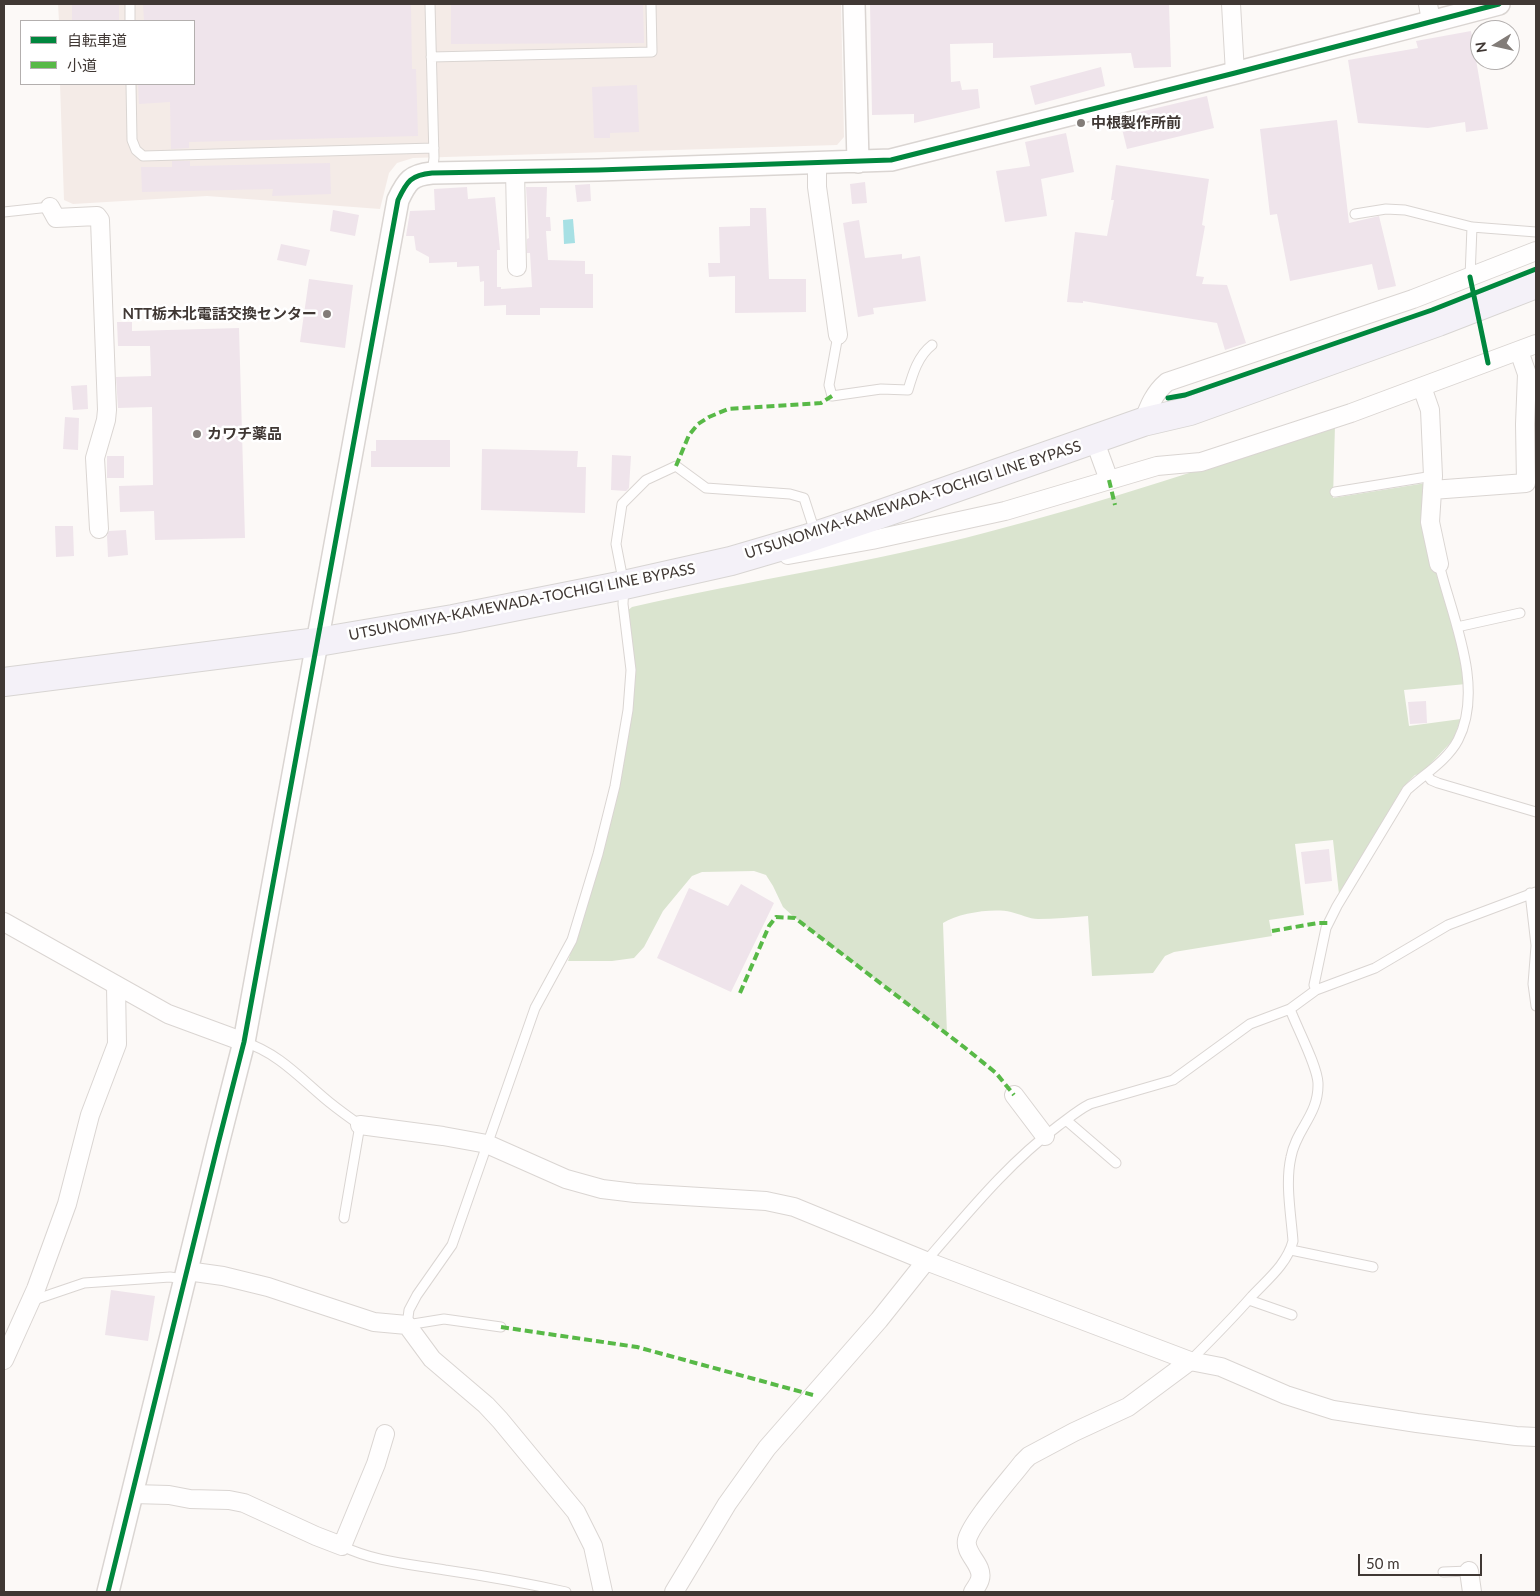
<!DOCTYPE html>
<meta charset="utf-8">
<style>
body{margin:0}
#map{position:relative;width:1540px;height:1596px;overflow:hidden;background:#fcf9f7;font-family:Lato,"Noto Sans JP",sans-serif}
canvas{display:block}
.frame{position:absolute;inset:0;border:5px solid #403834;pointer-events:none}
.legend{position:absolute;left:20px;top:20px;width:175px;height:65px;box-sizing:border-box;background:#fff;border:1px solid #b3afae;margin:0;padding:6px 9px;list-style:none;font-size:15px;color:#403834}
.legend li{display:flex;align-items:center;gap:10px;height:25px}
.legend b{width:25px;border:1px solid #b3afae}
.north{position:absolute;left:1470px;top:20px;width:50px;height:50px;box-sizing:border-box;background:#fff;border:1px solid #b3afae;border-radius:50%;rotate:261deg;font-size:14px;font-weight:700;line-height:20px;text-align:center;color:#403834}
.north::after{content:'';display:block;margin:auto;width:18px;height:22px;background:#827c78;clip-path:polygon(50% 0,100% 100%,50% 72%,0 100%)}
.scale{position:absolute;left:1358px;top:1554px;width:124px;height:22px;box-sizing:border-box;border:2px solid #403834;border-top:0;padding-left:6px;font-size:15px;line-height:18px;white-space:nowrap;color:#403834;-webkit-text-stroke:4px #fff;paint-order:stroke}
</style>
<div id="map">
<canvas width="1540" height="1596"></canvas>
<div class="frame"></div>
<ul class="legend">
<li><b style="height:6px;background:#00873e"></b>自転車道</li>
<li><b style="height:6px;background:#58b947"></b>小道</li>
</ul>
<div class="north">N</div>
<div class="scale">50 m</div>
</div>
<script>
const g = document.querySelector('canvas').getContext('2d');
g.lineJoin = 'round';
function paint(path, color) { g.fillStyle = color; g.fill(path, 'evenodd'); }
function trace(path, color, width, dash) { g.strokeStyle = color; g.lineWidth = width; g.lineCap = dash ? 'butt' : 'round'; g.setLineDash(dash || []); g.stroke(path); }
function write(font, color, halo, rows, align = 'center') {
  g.font = font + ' Lato,"Noto Sans JP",sans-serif'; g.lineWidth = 5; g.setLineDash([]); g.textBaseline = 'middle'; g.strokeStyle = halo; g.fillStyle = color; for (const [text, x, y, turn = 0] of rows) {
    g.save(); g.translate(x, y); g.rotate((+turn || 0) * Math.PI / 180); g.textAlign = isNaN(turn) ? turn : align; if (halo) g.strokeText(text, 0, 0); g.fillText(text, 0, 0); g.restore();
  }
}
paint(new Path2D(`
 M 58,4 L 841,4 L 844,137 L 837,145 L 413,158 L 397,163 L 389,173 L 380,209 L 207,196 L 73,204 L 64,200 L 60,84 L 194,84 L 194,21 L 59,21 Z`), '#f4ebe7');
paint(new Path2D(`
 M 1335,425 L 1333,498 L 1426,483 L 1432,560 L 1452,623 L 1466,684 L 1404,690 L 1409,726 L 1461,719 L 1453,740 L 1421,774 L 1415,775 L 1403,787 L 1339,894 L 1333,840 L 1295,844 L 1304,915 L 1269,920 L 1272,936 L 1174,952 L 1165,956 L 1153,973 L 1092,976 L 1088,916 C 1072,917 1054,919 1038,919 C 1029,919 1020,914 1011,912 C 993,908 959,913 943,923 L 947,1034 L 795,918 L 783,907 L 773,886 L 766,875 L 754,871 L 702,872 L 692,876 L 663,911 L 644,947 L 634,958 L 612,961 L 568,961 L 593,885 L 630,714 L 627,611 L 632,607 C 750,580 871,563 988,532 C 1105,502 1220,463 1335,425 Z`), '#dae4cf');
paint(new Path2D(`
 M 573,219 L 575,243 L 564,244 L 563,220 Z`), '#a7e0e4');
paint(new Path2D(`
 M 72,4 L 119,4 L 119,21 L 72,21 Z
 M 143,4 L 411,4 L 412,69 L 416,69 L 418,136 L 189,142 L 189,148 L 171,149 L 170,102 L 139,104 L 138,84 L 194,84 L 194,21 L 144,21 Z
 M 451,4 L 643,4 L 644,43 L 451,44 Z
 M 870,4 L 1169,4 L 1171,67 L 1134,68 L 1131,53 L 993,58 L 993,43 L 950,44 L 951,82 L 960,81 L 962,90 L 978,89 L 980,108 L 914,123 L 914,114 L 872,115 Z
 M 1471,31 L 1488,129 L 1466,132 L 1465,122 L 1428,128 L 1358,123 L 1348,60 L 1418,48 L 1416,41 Z
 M 1101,67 L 1105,86 L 1035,105 L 1030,86 Z
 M 637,85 L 639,132 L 610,133 L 610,138 L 594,138 L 592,87 Z
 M 1207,96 L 1214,128 L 1127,149 L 1119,117 Z
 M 1337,120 L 1349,223 L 1379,216 L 1396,286 L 1378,290 L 1372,264 L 1290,281 L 1277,214 L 1270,215 L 1260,129 Z
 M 1066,133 L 1074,172 L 1041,179 L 1047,216 L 1005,222 L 996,171 L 1030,166 L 1025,142 Z
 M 172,161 L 190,161 L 190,166 L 330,163 L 331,194 L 272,196 L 273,189 L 142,192 L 141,167 L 172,167 Z
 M 1116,165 L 1209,179 L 1202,225 L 1205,226 L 1196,276 L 1204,277 L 1202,284 L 1227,285 L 1246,343 L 1225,350 L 1217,323 L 1083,301 L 1083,303 L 1067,302 L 1075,232 L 1107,236 L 1114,200 L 1111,200 Z
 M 865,182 L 867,203 L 852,204 L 850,184 Z
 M 590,184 L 591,201 L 577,202 L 575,185 Z
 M 467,187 L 468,199 L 495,197 L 500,250 L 497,250 L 497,287 L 501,287 L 501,289 L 532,287 L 530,253 L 527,253 L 527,239 L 529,238 L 526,187 L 547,187 L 546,217 L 550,217 L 551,231 L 546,231 L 548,260 L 585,261 L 585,274 L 593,274 L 593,308 L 540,308 L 540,315 L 506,315 L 506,305 L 484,306 L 484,281 L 480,282 L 479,266 L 457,267 L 457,262 L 429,263 L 429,257 L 416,250 L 414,236 L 406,236 L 410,211 L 435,210 L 434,189 Z
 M 750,208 L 766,208 L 769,279 L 806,279 L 806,312 L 735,313 L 735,276 L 709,277 L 708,263 L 720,263 L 719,227 L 750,226 Z
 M 333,210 L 359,215 L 355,236 L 330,231 Z
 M 859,220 L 865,258 L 902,254 L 902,259 L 920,256 L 926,301 L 873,308 L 874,314 L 858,317 L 843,223 Z
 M 281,244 L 310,250 L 306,266 L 277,260 Z
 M 309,279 L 353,285 L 345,348 L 300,342 Z
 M 117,322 L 132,322 L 132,331 L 239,328 L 245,538 L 155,540 L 154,511 L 120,512 L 119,486 L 153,485 L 152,407 L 118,408 L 116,377 L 151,376 L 150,346 L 118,346 Z
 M 87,385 L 88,409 L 73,410 L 71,386 Z
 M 65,417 L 79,418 L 78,450 L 63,449 Z
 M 376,440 L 450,440 L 450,467 L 371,467 L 371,451 L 376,451 Z
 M 482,449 L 578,451 L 577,467 L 586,467 L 585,513 L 481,510 Z
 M 612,455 L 631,456 L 629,488 L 626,491 L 611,490 Z
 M 107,456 L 124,456 L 124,478 L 107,478 Z
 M 55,526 L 73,526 L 74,556 L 56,557 Z
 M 126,530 L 128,555 L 108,557 L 107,536 L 109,531 Z
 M 1426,701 L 1427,723 L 1410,724 L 1408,702 Z
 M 1329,849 L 1332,881 L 1305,884 L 1301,852 Z
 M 741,884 L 774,903 L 731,992 L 657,958 L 689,888 L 728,906 Z
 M 111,1290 L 155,1296 L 148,1341 L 105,1335 Z`), '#efe4eb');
const service = new Path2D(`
 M 130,4 L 130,21
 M 430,4 L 434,158 L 432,173
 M 431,57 L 652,52 L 651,4
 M 131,84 L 132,140 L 136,150 L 143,156 L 434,148
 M 4,212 L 50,207
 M 1355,214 L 1386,209 L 1405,210 L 1472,227 L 1536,232
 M 1470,277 L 1472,227
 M 838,335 L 829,385 L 832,396 L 881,389 L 908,390 C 913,373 918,356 932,345
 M 1335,492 L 1433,476
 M 1457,627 L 1520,613
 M 1427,775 L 1431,780 L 1438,783 L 1536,812
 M 1530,893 L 1536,945
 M 1536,946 L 1533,984 L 1536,1006
 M 1316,990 L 1314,985 L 1326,928 L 1337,906 L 1407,790 C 1423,775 1447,761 1458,740 C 1485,687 1452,617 1439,564
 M 244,1042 C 279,1053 302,1080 329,1102 C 339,1110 350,1118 360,1125 L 344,1218
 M 1066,1120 L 1116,1163
 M 1291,1250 L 1373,1267
 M 926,1261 C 968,1213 1007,1164 1058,1126 C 1069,1118 1078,1110 1090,1104 L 1173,1080 L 1250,1024 L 1290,1009 L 1316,990 L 1375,968 L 1448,925 L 1536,892
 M 1249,1300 L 1292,1315
 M 31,1301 L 84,1283 L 170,1277 L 184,1279
 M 501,1327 L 444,1319 L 407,1325 L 409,1310 L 417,1295 L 452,1245 L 535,1008 L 572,940 L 598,854 L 615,786 L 628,710 L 631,670 L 623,604 L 624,585 L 616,544 L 622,504 L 646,480 L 676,466 L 706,488 L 790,494 L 804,498 L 815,532
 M 1190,1361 C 1211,1340 1232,1319 1252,1296 C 1268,1279 1287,1264 1293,1241 C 1291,1214 1285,1183 1291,1157 C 1296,1129 1319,1115 1318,1083 C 1317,1065 1297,1028 1290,1009
 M 342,1546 C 375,1562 410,1564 445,1570 C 486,1576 526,1583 566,1592
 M 1443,1572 L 1469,1571`);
const minor = new Path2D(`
 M 1231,4 L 1235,73
 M 1428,4 L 1431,21
 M 817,163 L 817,187 L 838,335
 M 515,171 L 517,267
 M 50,207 L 56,218 L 97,216 L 100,220 L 107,410 L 106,420 L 95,458 L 99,529
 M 1422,387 L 1430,410 L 1433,476 L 1430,522 L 1439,564
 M 1143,422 C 1149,406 1154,393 1167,382 L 1413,299 L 1536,251
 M 1094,439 L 1109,480
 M 1432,490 L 1526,483 L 1525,424 L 1527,374 L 1519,351
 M 788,555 L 872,540 L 1005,511 L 1157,466 L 1201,462 L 1351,413 L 1536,344
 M 4,922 L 168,1014 L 244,1042
 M 1014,1095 L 1045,1136
 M 360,1125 L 443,1136 L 487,1144 L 566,1179 L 602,1189 L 635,1193 L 766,1201 L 794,1207 L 926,1261 L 1190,1361 L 1221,1367 L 1286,1395 L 1333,1410 L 1417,1423 L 1516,1436 L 1536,1437
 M 187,1271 L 223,1276 L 268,1287 L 374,1322 L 407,1325 L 432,1359 L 486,1405 L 500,1420 L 576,1512 L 593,1546 L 603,1592
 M 4,1360 L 36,1289 L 67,1204 L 90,1115 L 117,1044 L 116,986
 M 133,1494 L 169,1495 L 190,1499 L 229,1500 L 244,1503 L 316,1536 L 342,1546 L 376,1464 L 385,1434
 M 1469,1571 L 1472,1592
 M 674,1592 L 727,1504 L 767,1448 L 879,1320 L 926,1261
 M 973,1592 C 975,1588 979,1584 980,1579 C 984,1565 964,1554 967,1540 C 971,1522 1011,1478 1023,1462 L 1029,1456 L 1074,1432 L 1128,1407 L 1190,1361`);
const tertiary = new Path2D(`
 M 854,4 L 858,162
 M 108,1592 L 218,1144 L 244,1042 L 398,200 C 407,181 411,175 432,173 L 598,170 L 891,160 L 1235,73 L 1499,4`);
const primary = new Path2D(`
 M 4,682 L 318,642 L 453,619 L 624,585 L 731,561 L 806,539 L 878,515 L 1143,422 L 1190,411 L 1438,322 L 1536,284`);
trace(service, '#dad5d2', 11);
trace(minor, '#dad5d2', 20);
trace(tertiary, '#dad5d2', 24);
trace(primary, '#d8d5d3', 30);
trace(service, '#fffefe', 9);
trace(minor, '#fffefe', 18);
trace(tertiary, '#fffefe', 21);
trace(primary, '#f4f1f8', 28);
trace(new Path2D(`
 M 676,466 L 689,435 L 698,424 L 709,417 L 728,409 L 821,403 L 832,396
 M 1109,480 L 1115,505
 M 1272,931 L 1318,923 L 1328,923
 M 740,993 L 769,926 L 776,917 L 795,918 L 964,1047 L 996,1073 L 1014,1095
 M 501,1327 L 637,1347 L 813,1395`), '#58b947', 4, [8, 4]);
trace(new Path2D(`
 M 1470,277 L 1488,363
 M 1168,398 L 1185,395 L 1432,310 L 1536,269
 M 108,1592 L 218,1144 L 244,1042 L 398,200 C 407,181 411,175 432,173 L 598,170 L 891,160 L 1235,73 L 1499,4`), '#00873e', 5);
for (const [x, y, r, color] of [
 [1081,123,5,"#827c78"],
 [327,314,5,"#827c78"],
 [197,434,5,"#827c78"]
]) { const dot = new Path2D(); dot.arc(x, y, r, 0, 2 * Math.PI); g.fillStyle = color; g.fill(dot); trace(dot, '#fff', 2); }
write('bold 15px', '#403834', '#fff', [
 ["中根製作所前",1091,123],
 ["NTT栃木北電話交換センター",317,314,"right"],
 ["カワチ薬品",207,434]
], 'left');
write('15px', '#403834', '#fff', [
 ["UTSUNOMIYA-KAMEWADA-TOCHIGI LINE BYPASS",913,500,-18],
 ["UTSUNOMIYA-KAMEWADA-TOCHIGI LINE BYPASS",522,602,-11]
]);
</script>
